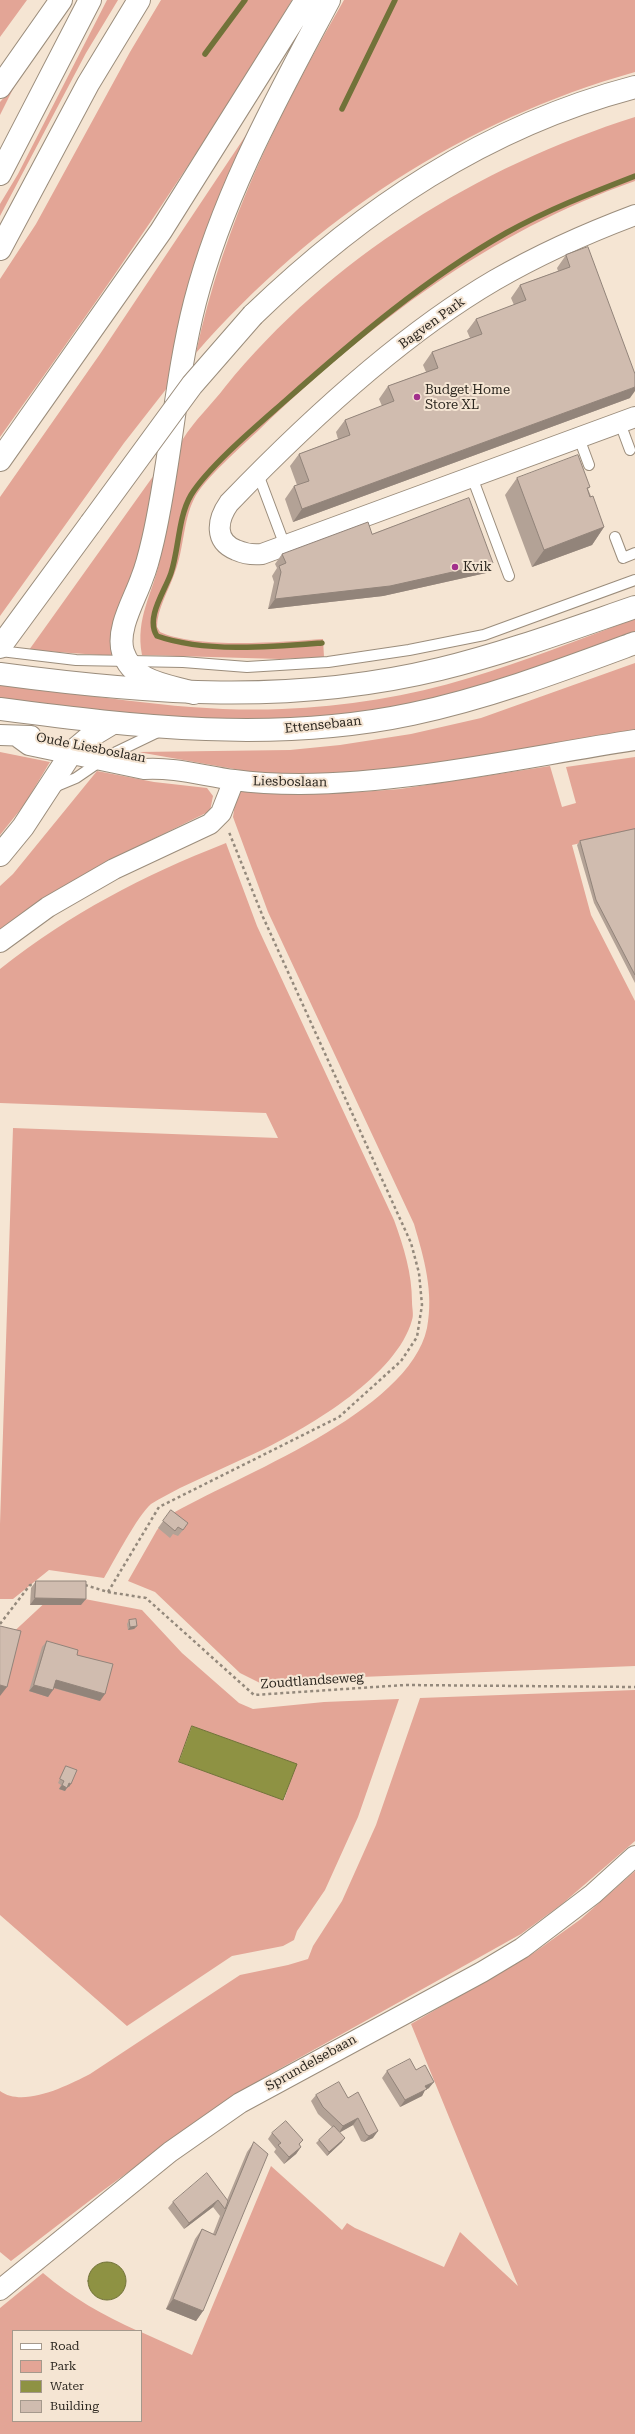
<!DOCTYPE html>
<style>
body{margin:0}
#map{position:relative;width:635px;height:2434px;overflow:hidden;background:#f5e5d3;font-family:"Roboto Serif",serif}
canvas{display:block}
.legend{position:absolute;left:12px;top:2330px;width:130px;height:92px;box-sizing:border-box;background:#f5e5d3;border:1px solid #a5998c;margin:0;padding:5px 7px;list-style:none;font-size:12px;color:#2d2821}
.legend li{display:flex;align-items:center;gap:8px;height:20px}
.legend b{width:20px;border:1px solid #a5998c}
</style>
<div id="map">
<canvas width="635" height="2434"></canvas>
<ul class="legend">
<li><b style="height:5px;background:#fff"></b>Road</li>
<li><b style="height:11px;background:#e3a596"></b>Park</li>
<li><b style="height:11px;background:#8e9243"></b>Water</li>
<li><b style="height:11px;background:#d0bcaf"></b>Building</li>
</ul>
</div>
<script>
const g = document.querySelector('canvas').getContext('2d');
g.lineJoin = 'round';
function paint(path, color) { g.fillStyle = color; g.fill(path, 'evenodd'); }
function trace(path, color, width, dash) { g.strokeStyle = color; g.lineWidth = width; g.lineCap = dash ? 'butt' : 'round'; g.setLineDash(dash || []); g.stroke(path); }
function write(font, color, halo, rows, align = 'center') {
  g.font = font + ' "Roboto Serif",serif'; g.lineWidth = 4; g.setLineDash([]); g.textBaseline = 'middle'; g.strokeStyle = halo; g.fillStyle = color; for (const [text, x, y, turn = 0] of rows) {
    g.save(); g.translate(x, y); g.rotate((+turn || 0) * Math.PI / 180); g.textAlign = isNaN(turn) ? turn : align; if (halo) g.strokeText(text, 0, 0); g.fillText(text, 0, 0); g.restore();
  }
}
paint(new Path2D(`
 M 0,0 L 27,0 L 0,37 Z
 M 107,0 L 118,0 L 86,53 L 0,216 L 0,204 L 18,174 Z
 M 161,0 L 292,0 C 202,151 102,295 0,437 L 0,279 L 36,224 L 130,52 Z
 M 344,0 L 635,0 L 635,72 C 464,120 313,219 196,353 C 224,222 278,115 344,0 Z
 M 15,85 L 0,115 L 0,102 Z
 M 635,117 L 635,181 C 489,232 371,323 260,429 C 243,445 203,480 194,499 C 183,521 184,549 175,572 C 169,590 157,609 157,627 L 160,632 C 197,649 282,642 323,639 L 324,657 L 280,659 L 142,655 C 135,617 153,594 160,559 C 165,530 171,500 176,470 C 178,461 178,447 183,439 C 194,421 212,404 225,387 C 330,258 477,167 635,117 Z
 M 256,120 L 174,379 L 124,443 L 0,616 L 0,497 L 100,354 Z
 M 154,475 L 145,536 L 113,643 L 113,656 L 29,650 Z
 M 635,619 L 635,633 C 561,659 486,688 408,704 C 270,733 138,716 0,699 L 0,684 C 93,695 188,713 282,709 C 344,707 410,696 469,678 C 525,661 580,639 635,619 Z
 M 635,663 L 635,732 L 459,760 L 368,771 L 314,774 L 257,773 L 138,752 L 290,750 L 340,745 L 411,734 L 481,718 Z
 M 0,752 L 50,762 L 24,805 L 0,835 Z
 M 635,757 L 635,831 L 572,845 L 591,915 L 635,1001 L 635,1666 L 311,1679 L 260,1683 L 240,1673 L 155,1592 L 128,1581 L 157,1530 L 168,1516 C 236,1476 409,1413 427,1328 C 434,1292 424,1258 414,1224 L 268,912 L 233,817 L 236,796 L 244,789 L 318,794 L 359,792 L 400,789 L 550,766 L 562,807 L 576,803 L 566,767 Z
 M 97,771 L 154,782 L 207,788 L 213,796 L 210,811 L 98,866 L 0,930 L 0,886 L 13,874 Z
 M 226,843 L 257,926 L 394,1220 C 404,1248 412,1273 412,1302 C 412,1308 414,1315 412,1320 C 397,1375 311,1426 262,1450 C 235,1463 207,1475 180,1488 C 171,1493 160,1498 151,1504 C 138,1515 114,1561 104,1578 L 49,1570 L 13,1599 L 0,1599 L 0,1524 L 13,1128 L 278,1138 L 266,1113 L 0,1103 L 0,969 C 73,912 140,877 226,843 Z
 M 64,1595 L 142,1610 L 182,1653 L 239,1703 L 253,1709 L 324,1702 L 399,1699 L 358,1817 L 325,1890 L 297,1931 L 294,1940 L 283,1946 L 232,1956 L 127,2026 L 0,1915 L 0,1639 L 7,1638 L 50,1598 ZM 192,1726 L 296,1764 L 284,1800 L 179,1762 Z
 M 635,1690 L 635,1841 L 562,1904 L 521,1934 L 265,2077 L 206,2115 L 101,2192 L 11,2261 L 0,2252 L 0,2091 C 23,2108 67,2086 90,2074 L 240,1975 L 288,1965 L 308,1959 L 313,1946 L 342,1901 L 376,1825 L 420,1698 Z
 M 635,1871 L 635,2434 L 0,2434 L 0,2308 L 43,2273 C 72,2298 103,2315 138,2331 L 13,2331 L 13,2421 L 141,2421 L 141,2332 L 192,2355 L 271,2166 L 342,2230 L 347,2223 L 355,2228 L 444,2267 L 460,2232 L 518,2286 L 411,2024 L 535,1952 L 581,1919 Z`), '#e3a596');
const water = new Path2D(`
 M 192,1726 L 297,1764 L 283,1800 L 179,1762 Z
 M88 2281a19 19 0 1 1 38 0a19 19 0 1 1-38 0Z`);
paint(water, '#8e9243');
trace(water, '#717239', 1);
trace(new Path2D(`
 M 205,54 L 245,0
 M 342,109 L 395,0
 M 322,643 C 272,647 205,653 157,636 C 145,618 165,591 171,573 C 179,549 178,517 191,495 C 209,466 259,424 285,401 C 355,339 425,279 506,233 C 547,210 591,193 635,176`), '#717239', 5.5);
const lane = new Path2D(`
 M 620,423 L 630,450
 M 579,438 L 589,465
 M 258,474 L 285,546
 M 472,477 L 509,576
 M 615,537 L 623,558 L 635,553
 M 0,651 L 76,660 L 183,662 L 247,667 L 328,662 L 409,650 L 484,635 L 635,580
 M 52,788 L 76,778 L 108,756 L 162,730`);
const street = new Path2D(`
 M 635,215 C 587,233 540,254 495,280 C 399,336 306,423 229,503 C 217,520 214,541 236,550 C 245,554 253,555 262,554 L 635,417
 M 0,735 L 31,736
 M 18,737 L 29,745 L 144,769 C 174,767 204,776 234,780 C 255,783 278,784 300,784 C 412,783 524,757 635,740
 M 0,942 L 48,907 L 114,869 L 210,824 L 221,813 L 234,780
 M 0,2290 L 170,2152 L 240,2103 L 482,1972 L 522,1948 L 593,1894 L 635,1856`);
const secondary = new Path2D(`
 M 0,674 C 149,694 292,705 440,669 C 506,653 571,629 635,607
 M 0,709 C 137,727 275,743 412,714 C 488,698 562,670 635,643`);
const highway = new Path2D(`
 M 0,87 L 61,0
 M 0,174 L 90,0
 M 0,249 L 88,84 L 139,0
 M 253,315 C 363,209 486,126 635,87
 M 0,460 L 161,231 L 306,0
 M 0,647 L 91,523
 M 194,693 C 168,685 133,683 123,652 C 116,629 135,599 142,578 C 147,566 150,553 153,540 C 171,462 175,380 195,302 C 223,194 277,98 329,0
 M 0,855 L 23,827 L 72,752 L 91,736 L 111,724`);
trace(lane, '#9b8d7c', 12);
trace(street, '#9b8d7c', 22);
trace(secondary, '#9b8d7c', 24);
trace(highway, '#9b8d7c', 24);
trace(new Path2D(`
 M 85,1585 L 108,1592 L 146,1598 L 254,1695 L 405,1685 L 635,1687
 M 108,1592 L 159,1507 L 339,1417 L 401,1361 L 417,1337 L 422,1305 L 419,1273 L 411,1243 L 263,917 L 229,832
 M 0,1624 L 30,1585 L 36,1585`), '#94897c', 2.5, [3, 3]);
trace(lane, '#fff', 10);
trace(street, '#fff', 20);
trace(secondary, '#fff', 22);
trace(highway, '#fff', 22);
const highwayBridge = new Path2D(`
 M 91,523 L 192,385 L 253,315`);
trace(highwayBridge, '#9b8d7c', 24, []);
trace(highwayBridge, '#fff', 22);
paint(new Path2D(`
 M 566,255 L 630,398 L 293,522 L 285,499 L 294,486 L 297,485 L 290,466 L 299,454 L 338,439 L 336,432 L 345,420 L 382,406 L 379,399 L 388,386 L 426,372 L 423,365 L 432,352 L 470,338 L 467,331 L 476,319 L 514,305 L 511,298 L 520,285 L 558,271 L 557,268 Z
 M 517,478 L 590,487 L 588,489 L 604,527 L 592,545 L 532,567 L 505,495 Z
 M 372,534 L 486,573 L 383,596 L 268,609 L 274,582 L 272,576 L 277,568 L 275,564 L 282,554 Z
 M 635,829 L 635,983 L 594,903 L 577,845 L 580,841 Z
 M 171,1510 L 183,1530 L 178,1536 L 173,1534 L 170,1538 L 158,1528 Z
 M 36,1581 L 81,1605 L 30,1605 L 31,1588 Z
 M 129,1620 L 137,1626 L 134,1629 L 128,1630 L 127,1624 Z
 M 47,1641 L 100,1701 L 53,1688 L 48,1697 L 29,1691 L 42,1647 Z
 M 66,1766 L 69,1787 L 67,1787 L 65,1791 L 59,1789 L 61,1785 L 58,1783 L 64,1770 Z
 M 416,2070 L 429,2088 L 425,2090 L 422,2096 L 400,2107 L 382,2078 L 387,2071 Z
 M 316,2095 L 348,2098 L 373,2138 L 364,2142 L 361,2141 L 353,2125 L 339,2132 L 342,2142 L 327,2156 L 316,2143 L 319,2140 L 333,2128 L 318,2114 L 311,2101 Z
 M 272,2133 L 303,2140 L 299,2145 L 301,2147 L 296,2154 L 284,2164 L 274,2152 L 276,2149 L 268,2139 Z
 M 254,2142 L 203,2311 L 196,2321 L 166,2309 L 195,2239 L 202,2229 L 213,2234 L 220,2216 L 213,2207 L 184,2229 L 168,2208 L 173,2202 L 227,2200 L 247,2152 Z`), '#b3a296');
paint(new Path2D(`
 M 635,387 L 635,391 L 630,398 L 293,522 L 302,509 Z
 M 604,527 L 592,545 L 532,567 L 544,550 Z
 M 493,563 L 486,573 L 383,596 L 268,609 L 275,599 Z
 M 35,1598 L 86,1599 L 81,1605 L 30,1605 Z
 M 137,1626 L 134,1629 L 128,1630 L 130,1627 Z
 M 56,1680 L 105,1694 L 100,1701 L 51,1687 Z
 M 0,1685 L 7,1687 L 0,1696 Z
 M 34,1685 L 53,1690 L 48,1697 L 29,1691 Z
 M 69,1783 L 71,1784 L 69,1787 L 67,1786 Z
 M 62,1785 L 67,1788 L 65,1791 L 59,1789 Z
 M 434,2082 L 429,2088 L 425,2090 L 422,2096 L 400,2107 L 405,2100 L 425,2086 Z
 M 358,2118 L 353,2125 L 339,2133 L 343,2126 Z
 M 378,2131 L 373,2138 L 364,2142 L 369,2136 Z
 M 345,2138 L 342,2142 L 327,2156 L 329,2152 Z
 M 301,2147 L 296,2154 L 284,2164 L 289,2157 Z
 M 218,2200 L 213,2207 L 184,2229 L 189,2223 Z
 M 173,2299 L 203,2311 L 196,2321 L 166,2309 Z`), '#92847a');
const building = new Path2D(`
 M 588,247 L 635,374 L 635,387 L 302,509 L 294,486 L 309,481 L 299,454 L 350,435 L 345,420 L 394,401 L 388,386 L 438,368 L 432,352 L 482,334 L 476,319 L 526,300 L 520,285 L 570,267 L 566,255 Z
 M 578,455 L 590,487 L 587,488 L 590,497 L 593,496 L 604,527 L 544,550 L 517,478 Z
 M 469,498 L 493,563 L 390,586 L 275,599 L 281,572 L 279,566 L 286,563 L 282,554 L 368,522 L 372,534 Z
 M 635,829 L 635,975 L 596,900 L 580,841 Z
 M 171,1510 L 188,1523 L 183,1530 L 178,1527 L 175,1531 L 163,1521 Z
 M 36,1581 L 86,1581 L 86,1599 L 35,1598 Z
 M 136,1619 L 137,1626 L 130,1627 L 129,1620 Z
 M 0,1626 L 21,1631 L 7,1687 L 0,1685 Z
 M 47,1641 L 78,1650 L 77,1655 L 113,1664 L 105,1694 L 56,1680 L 53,1690 L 34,1685 Z
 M 66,1766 L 77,1770 L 71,1784 L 69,1783 L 67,1788 L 62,1785 L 64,1781 L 60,1779 Z
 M 410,2059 L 416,2070 L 425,2065 L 434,2082 L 425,2086 L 427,2089 L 405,2100 L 387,2071 Z
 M 339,2082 L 348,2098 L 358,2092 L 378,2131 L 369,2136 L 366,2134 L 358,2118 L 343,2126 L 323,2107 L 316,2095 Z
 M 286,2121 L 303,2140 L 299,2144 L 301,2147 L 289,2157 L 278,2145 L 281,2143 L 272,2133 Z
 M 334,2126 L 345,2138 L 329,2152 L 319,2140 Z
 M 254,2142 L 268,2154 L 203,2311 L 173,2299 L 202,2229 L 215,2235 Z
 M 207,2173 L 228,2201 L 225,2209 L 218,2200 L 189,2223 L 173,2202 Z`);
paint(building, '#d0bcaf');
trace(building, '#92847a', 1);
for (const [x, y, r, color] of [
 [417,397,4,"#a2308c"],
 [455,567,4,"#a2308c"]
]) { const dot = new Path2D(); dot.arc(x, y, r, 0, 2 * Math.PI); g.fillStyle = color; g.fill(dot); trace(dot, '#f5e5d3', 1.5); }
write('13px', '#2d2821', '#f5e5d3', [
 ["Bagven Park",432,323,-36],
 ["Ettensebaan",323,725,-6],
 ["Oude Liesboslaan",91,748,11],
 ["Liesboslaan",290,782,1],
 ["Zoudtlandseweg",312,1681,-4],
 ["Sprundelsebaan",311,2063,-29]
]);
write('13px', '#2d2821', '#f5e5d3', [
 ["Budget Home",425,390],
 ["Store XL",425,405],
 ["Kvik",463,567]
], 'left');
</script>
